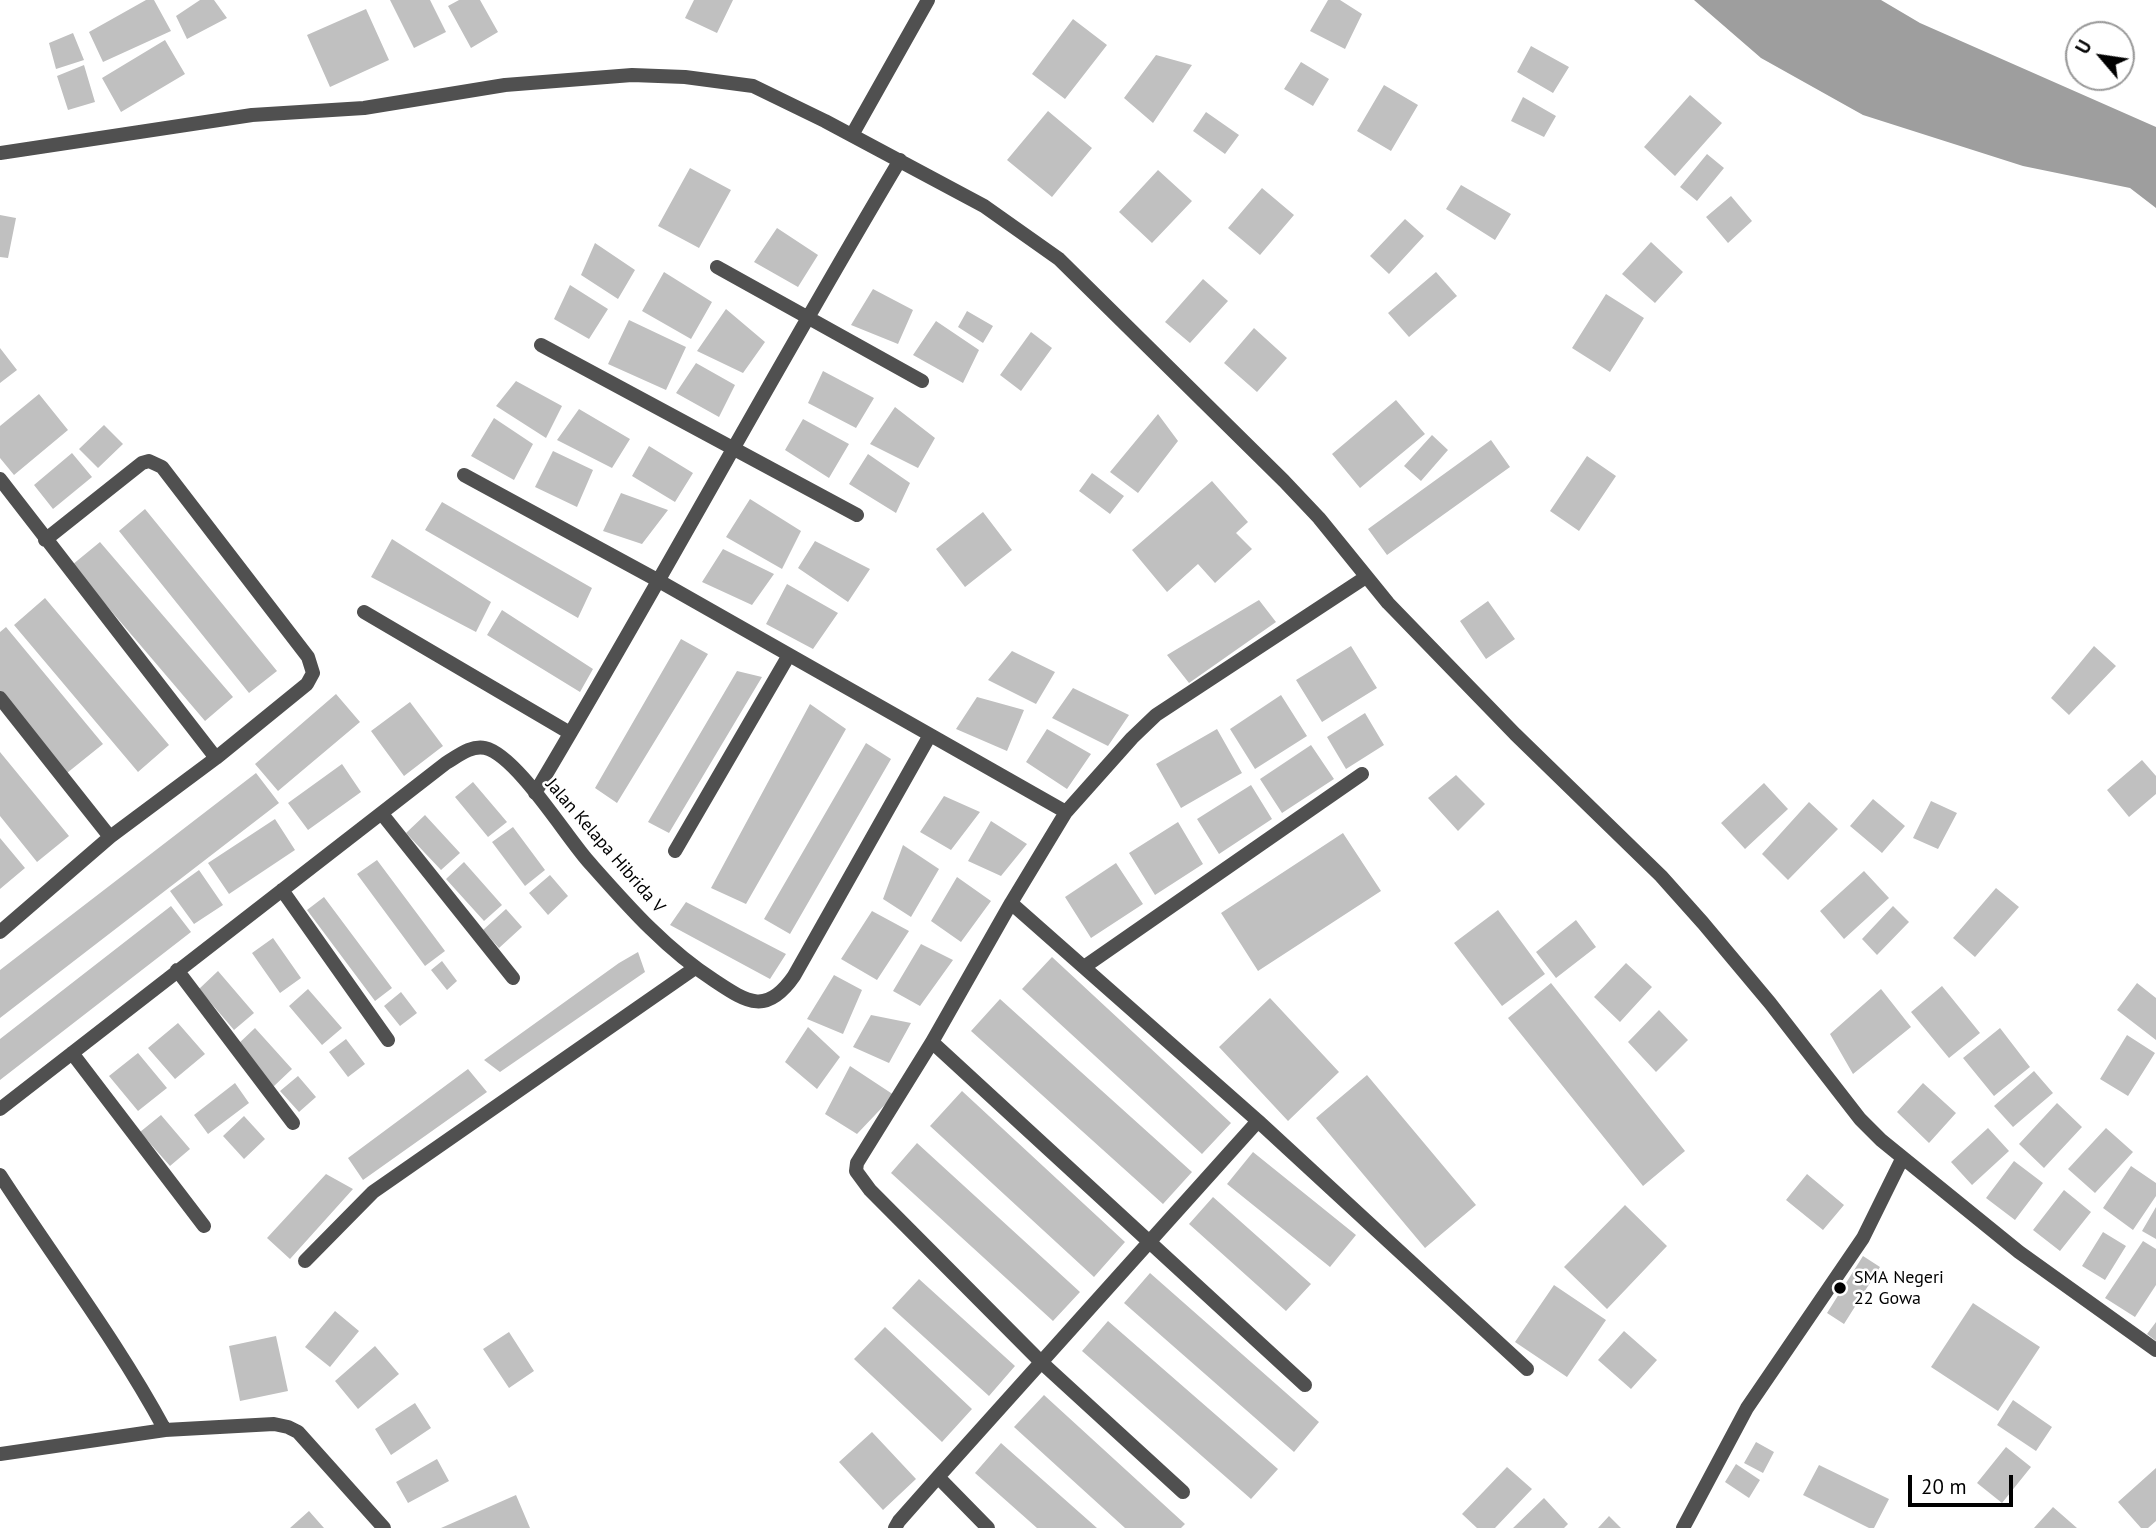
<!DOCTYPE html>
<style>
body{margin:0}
#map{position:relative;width:2156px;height:1528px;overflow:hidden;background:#fff;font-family:"PT Sans",sans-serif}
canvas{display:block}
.north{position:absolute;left:2065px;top:21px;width:70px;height:70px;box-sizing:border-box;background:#fff;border:2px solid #999;border-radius:50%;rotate:299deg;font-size:19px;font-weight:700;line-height:28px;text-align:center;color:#000}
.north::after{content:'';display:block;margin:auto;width:24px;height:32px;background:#000;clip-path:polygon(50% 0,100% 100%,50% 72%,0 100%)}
.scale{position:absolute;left:1908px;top:1475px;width:105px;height:32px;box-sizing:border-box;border:4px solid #000;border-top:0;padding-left:9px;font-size:21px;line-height:24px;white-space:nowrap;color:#000;-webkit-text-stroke:5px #fff;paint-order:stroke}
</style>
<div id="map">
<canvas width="2156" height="1528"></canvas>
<div class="north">U</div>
<div class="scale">20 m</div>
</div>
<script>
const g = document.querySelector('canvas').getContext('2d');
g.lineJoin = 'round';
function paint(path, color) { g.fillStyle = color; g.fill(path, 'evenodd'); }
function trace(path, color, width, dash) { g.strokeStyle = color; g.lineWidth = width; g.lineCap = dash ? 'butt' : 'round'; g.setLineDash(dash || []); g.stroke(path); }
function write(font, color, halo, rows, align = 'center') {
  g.font = font + ' "PT Sans",sans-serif'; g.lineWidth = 5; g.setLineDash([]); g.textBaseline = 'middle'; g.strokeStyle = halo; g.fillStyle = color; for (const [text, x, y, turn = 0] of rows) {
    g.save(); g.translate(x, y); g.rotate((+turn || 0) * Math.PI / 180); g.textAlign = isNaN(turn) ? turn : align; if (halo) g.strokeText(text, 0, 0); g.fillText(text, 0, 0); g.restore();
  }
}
paint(new Path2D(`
 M 1694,0 L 1881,0 L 1920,23 L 2156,127 L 2156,208 L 2130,188 L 2023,166 L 1863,115 L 1761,58 Z`), '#9e9e9e');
paint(new Path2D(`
 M 146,0 L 154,0 L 171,31 L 103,62 L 89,32 Z
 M 200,0 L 214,0 L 227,18 L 187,39 L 176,16 Z
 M 390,0 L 430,0 L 446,32 L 414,48 Z
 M 459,0 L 480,0 L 498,32 L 471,48 L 448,6 Z
 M 694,0 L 733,0 L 717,33 L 685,18 Z
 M 1328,0 L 1340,0 L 1362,14 L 1345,49 L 1310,31 Z
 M 366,9 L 389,60 L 330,87 L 307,35 Z
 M 1073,19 L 1107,45 L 1065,99 L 1032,74 Z
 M 73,33 L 84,60 L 56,69 L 49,43 Z
 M 165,40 L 185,74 L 121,112 L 102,78 Z
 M 1531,46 L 1569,67 L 1553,93 L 1517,72 Z
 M 1156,55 L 1192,65 L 1153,123 L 1124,98 Z
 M 1301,62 L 1329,79 L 1313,106 L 1284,89 Z
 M 84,65 L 95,102 L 68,110 L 57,76 Z
 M 1384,85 L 1418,105 L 1391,151 L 1357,131 Z
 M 1690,95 L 1722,123 L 1675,176 L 1644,147 Z
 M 1523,97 L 1556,116 L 1544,137 L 1511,121 Z
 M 1048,111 L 1092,148 L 1052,197 L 1007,160 Z
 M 1206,112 L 1239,135 L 1225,154 L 1193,131 Z
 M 1707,154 L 1724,168 L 1697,201 L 1680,187 Z
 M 690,168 L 731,190 L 699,248 L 658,226 Z
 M 1158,170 L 1192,201 L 1152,243 L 1119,212 Z
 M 1461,185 L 1511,214 L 1495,240 L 1446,209 Z
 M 1262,188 L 1294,215 L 1260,255 L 1228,228 Z
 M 1731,196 L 1752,221 L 1728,243 L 1706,217 Z
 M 0,215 L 16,218 L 8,258 L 0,257 Z
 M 1405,219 L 1424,236 L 1389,274 L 1370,256 Z
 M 777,228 L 818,255 L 798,287 L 754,262 Z
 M 1651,242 L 1683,272 L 1655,303 L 1622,274 Z
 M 595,243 L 635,270 L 618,299 L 581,275 Z
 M 664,272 L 712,302 L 691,339 L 642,311 Z
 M 1436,272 L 1457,296 L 1409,337 L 1388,313 Z
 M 1203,279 L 1228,301 L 1190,343 L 1165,322 Z
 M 570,285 L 608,309 L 589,339 L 554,319 Z
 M 873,289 L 913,310 L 898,344 L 851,325 Z
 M 1606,294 L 1644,318 L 1610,372 L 1572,348 Z
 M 726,309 L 765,342 L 743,373 L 697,351 Z
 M 967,311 L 993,326 L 983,343 L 958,327 Z
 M 629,320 L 686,347 L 666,390 L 608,364 Z
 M 936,321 L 979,350 L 963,383 L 913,355 Z
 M 1254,328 L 1287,358 L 1257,392 L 1224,363 Z
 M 1031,332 L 1052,348 L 1021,391 L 1000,375 Z
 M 0,348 L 17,370 L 0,383 Z
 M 696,363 L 735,385 L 719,417 L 676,393 Z
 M 823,371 L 874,398 L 856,428 L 808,403 Z
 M 516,381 L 562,406 L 546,438 L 496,406 Z
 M 39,394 L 68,430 L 14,475 L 0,458 L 0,426 Z
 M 1396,400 L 1425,434 L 1360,488 L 1332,454 Z
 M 895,407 L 935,438 L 918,468 L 870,444 Z
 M 579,409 L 630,439 L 612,468 L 557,440 Z
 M 1158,414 L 1178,441 L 1138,493 L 1110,472 Z
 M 494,418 L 533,444 L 514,480 L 471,456 Z
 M 803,419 L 849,444 L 829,478 L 785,450 Z
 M 104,425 L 123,444 L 98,468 L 79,449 Z
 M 1432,435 L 1448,450 L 1421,481 L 1404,466 Z
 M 1491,440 L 1510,467 L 1387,555 L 1368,529 Z
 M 649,446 L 693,473 L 675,502 L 632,476 Z
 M 553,451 L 593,470 L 577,507 L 535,487 Z
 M 72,453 L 92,477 L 53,509 L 34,485 Z
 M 868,454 L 910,483 L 896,513 L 849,484 Z
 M 1587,456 L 1616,476 L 1579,531 L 1550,511 Z
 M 1092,473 L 1124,496 L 1110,514 L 1079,491 Z
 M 1212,481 L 1248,522 L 1236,533 L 1252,549 L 1215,583 L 1198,564 L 1167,592 L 1132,550 Z
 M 621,493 L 668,510 L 642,544 L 603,531 Z
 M 750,499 L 801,531 L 782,569 L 726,537 Z
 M 442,502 L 592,588 L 578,618 L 425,530 Z
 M 145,509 L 277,671 L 249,693 L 119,531 Z
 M 983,512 L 1012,550 L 965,587 L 936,549 Z
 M 392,539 L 491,602 L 476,632 L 371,577 Z
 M 815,541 L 870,569 L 848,602 L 798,568 Z
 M 100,542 L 233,697 L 205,721 L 72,565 Z
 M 723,549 L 774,574 L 752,605 L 702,582 Z
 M 787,584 L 838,613 L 813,649 L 766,624 Z
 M 45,598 L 169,745 L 138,772 L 14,625 Z
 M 1259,600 L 1276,622 L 1189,683 L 1167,655 Z
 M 1488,601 L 1515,639 L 1486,659 L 1460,621 Z
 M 502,610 L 593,669 L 580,692 L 487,635 Z
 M 6,627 L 103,744 L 67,773 L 0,693 L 0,632 Z
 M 681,639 L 708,654 L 617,803 L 595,788 Z
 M 1351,646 L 1377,688 L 1322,722 L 1296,680 Z
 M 2094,646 L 2116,666 L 2069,715 L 2051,698 Z
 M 1012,651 L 1055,672 L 1036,704 L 988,680 Z
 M 737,671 L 762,677 L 669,833 L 648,822 Z
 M 1073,688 L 1129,715 L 1108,746 L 1052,718 Z
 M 336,694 L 360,722 L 278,791 L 255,764 Z
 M 1281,695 L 1307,736 L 1255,769 L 1230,729 Z
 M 977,697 L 1024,710 L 1007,751 L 956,729 Z
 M 410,702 L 443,746 L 404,776 L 371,731 Z
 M 810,704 L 846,729 L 746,904 L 711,888 Z
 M 1365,713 L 1384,745 L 1346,769 L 1327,737 Z
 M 1047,729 L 1091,754 L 1067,789 L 1026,762 Z
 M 1217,729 L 1242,773 L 1181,808 L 1156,764 Z
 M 866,743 L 891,759 L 790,934 L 764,919 Z
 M 1311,745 L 1334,779 L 1282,813 L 1260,779 Z
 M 0,752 L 69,836 L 37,862 L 0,816 Z
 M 2142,760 L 2156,776 L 2156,794 L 2129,817 L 2107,790 Z
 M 342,764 L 361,792 L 308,830 L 288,803 Z
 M 256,773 L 279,803 L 0,1018 L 0,970 Z
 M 1456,775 L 1485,804 L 1458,831 L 1428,798 Z
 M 473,782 L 507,822 L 488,837 L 455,797 Z
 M 1764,783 L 1788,809 L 1745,849 L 1721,823 Z
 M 1251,785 L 1272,819 L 1219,854 L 1197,819 Z
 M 944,796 L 980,812 L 951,850 L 920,832 Z
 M 1873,799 L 1905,826 L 1882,853 L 1850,826 Z
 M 1931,801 L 1957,813 L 1938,849 L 1913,838 Z
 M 1809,802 L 1838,829 L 1788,880 L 1762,854 Z
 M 425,815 L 460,853 L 441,870 L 406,833 Z
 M 275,819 L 295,850 L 229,894 L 208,863 Z
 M 991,821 L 1027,844 L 1001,876 L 968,861 Z
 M 1178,822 L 1203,864 L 1155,895 L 1129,853 Z
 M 513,827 L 545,870 L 525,886 L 492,842 Z
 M 1343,833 L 1381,891 L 1258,971 L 1221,913 Z
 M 0,838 L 25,868 L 0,889 Z
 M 903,845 L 939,869 L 911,917 L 883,899 Z
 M 377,860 L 445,951 L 425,966 L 357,874 Z
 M 464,862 L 502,905 L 484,921 L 446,879 Z
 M 1116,863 L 1143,904 L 1091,938 L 1065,897 Z
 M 199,870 L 223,905 L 194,924 L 170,891 Z
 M 1864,871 L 1889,898 L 1844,939 L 1820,911 Z
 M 550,875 L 568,896 L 548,915 L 529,893 Z
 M 957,877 L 991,901 L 961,942 L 931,921 Z
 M 1996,888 L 2019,907 L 1975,957 L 1953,938 Z
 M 324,897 L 392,988 L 375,1001 L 307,910 Z
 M 686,902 L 786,954 L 770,979 L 670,925 Z
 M 171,906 L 191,932 L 0,1080 L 0,1039 Z
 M 1893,906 L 1909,922 L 1877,955 L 1862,939 Z
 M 506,909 L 522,927 L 499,948 L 483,930 Z
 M 1498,910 L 1545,974 L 1502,1006 L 1454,943 Z
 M 872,911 L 909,931 L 877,980 L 841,959 Z
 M 1576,920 L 1596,947 L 1556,978 L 1536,952 Z
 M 273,938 L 301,978 L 280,993 L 252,953 Z
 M 921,944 L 953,960 L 920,1006 L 893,991 Z
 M 638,952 L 645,972 L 500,1072 L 484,1060 L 619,963 Z
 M 1052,957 L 1231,1123 L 1202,1154 L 1022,989 Z
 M 442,961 L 457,981 L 447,990 L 431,970 Z
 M 1626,963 L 1652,987 L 1620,1022 L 1594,997 Z
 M 218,971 L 254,1013 L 234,1030 L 199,989 Z
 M 834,975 L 862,990 L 843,1034 L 807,1019 Z
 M 1551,983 L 1685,1151 L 1643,1186 L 1508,1018 Z
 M 2137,983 L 2156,998 L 2156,1040 L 2117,1010 Z
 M 1942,986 L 1980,1033 L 1949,1058 L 1911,1012 Z
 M 308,989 L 342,1028 L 322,1045 L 289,1006 Z
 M 1881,989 L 1911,1027 L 1853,1074 L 1830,1034 Z
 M 401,992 L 417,1013 L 400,1026 L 384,1006 Z
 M 1270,998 L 1339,1072 L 1288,1121 L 1219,1047 Z
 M 1000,999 L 1192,1172 L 1163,1204 L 971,1031 Z
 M 1659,1010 L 1688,1040 L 1656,1072 L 1628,1042 Z
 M 871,1015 L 911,1023 L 889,1063 L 853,1047 Z
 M 178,1023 L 205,1054 L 175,1079 L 148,1048 Z
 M 808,1027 L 840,1057 L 817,1089 L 785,1062 Z
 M 255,1028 L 292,1069 L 273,1087 L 236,1046 Z
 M 2000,1028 L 2030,1067 L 1994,1096 L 1963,1058 Z
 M 2127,1035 L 2155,1053 L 2128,1096 L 2100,1079 Z
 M 346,1039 L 365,1064 L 348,1077 L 329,1052 Z
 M 138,1053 L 167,1088 L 138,1111 L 109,1076 Z
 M 850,1066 L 894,1095 L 857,1134 L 825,1114 Z
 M 468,1069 L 487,1092 L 363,1180 L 348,1158 Z
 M 2034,1071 L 2053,1093 L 2013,1127 L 1994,1106 Z
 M 1367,1075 L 1476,1205 L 1425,1248 L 1316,1118 Z
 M 298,1076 L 316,1097 L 299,1112 L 280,1091 Z
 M 235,1083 L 249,1103 L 208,1134 L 194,1115 Z
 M 1923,1083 L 1956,1113 L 1929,1143 L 1897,1112 Z
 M 962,1091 L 1125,1242 L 1094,1277 L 930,1126 Z
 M 2057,1103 L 2082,1127 L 2044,1168 L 2019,1144 Z
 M 161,1115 L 190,1149 L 170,1166 L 140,1132 Z
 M 244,1116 L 265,1139 L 244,1159 L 223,1136 Z
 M 1988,1128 L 2009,1151 L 1972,1185 L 1951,1162 Z
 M 2106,1128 L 2133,1152 L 2095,1193 L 2068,1169 Z
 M 917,1143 L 1080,1292 L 1053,1321 L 891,1173 Z
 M 1253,1152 L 1356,1235 L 1330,1267 L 1227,1184 Z
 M 2014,1161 L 2043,1183 L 2015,1220 L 1986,1198 Z
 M 2131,1166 L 2156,1183 L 2156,1196 L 2133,1230 L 2103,1208 Z
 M 326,1174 L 353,1189 L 290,1259 L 267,1238 Z
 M 1807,1174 L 1844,1205 L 1823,1230 L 1786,1200 Z
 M 2064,1190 L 2091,1212 L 2060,1251 L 2033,1230 Z
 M 1213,1197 L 1311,1284 L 1286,1311 L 1189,1224 Z
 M 1625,1205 L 1667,1246 L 1607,1309 L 1564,1267 Z
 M 2156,1207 L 2156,1239 L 2142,1231 Z
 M 2103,1232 L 2126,1246 L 2105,1280 L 2082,1266 Z
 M 2143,1241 L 2156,1249 L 2156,1285 L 2135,1317 L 2105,1298 Z
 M 1863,1256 L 1880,1267 L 1844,1324 L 1827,1313 Z
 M 1150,1273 L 1319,1422 L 1294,1452 L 1124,1303 Z
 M 919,1279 L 1015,1366 L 989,1396 L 892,1308 Z
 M 1554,1285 L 1606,1320 L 1567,1377 L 1515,1342 Z
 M 1973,1303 L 2040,1347 L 1998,1411 L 1931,1367 Z
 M 335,1311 L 359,1331 L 330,1367 L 305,1347 Z
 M 1108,1321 L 1278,1469 L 1251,1499 L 1082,1351 Z
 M 2156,1322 L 2156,1341 L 2147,1334 Z
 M 885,1327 L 972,1409 L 942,1442 L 854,1359 Z
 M 1624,1331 L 1657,1360 L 1631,1389 L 1598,1360 Z
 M 509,1332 L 534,1371 L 509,1388 L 483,1349 Z
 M 276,1336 L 288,1391 L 240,1401 L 229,1346 Z
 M 375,1346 L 399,1374 L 358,1409 L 335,1381 Z
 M 1044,1395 L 1185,1524 L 1181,1528 L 1125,1528 L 1014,1427 Z
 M 2013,1400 L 2052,1427 L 2036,1451 L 1997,1425 Z
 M 415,1403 L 431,1428 L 391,1455 L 375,1429 Z
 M 872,1432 L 916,1479 L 883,1510 L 839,1462 Z
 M 1756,1442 L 1774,1452 L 1763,1473 L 1744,1463 Z
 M 1001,1443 L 1097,1528 L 1037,1528 L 975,1473 Z
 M 2006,1447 L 2031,1467 L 2002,1503 L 1977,1483 Z
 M 437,1459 L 449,1481 L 408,1503 L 396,1482 Z
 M 1736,1464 L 1760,1480 L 1749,1498 L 1725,1482 Z
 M 1819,1465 L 1889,1499 L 1874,1528 L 1869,1528 L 1803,1495 Z
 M 1507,1467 L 1532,1489 L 1495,1528 L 1477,1528 L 1462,1514 Z
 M 2156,1468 L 2156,1521 L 2148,1528 L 2141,1528 L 2118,1502 Z
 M 516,1495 L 530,1528 L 441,1528 Z
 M 1544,1498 L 1568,1524 L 1564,1528 L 1513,1528 Z
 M 2053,1507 L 2077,1528 L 2034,1528 Z
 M 309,1511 L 324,1528 L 290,1528 Z
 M 1609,1516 L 1621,1528 L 1598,1528 Z`), '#c0c0c0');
trace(new Path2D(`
 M 852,135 L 928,0
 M 0,153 L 252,115 L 364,108 L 505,85 L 632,75 L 685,77 L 753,86 L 825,121 L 984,206 L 1059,259 L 1284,481 L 1319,518 L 1388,603 L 1515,734 L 1661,876 L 1703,923 L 1770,1003 L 1860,1119 L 1881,1140 L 2019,1252 L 2156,1350
 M 717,267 L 922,381
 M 541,345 L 857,515
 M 464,475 L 659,581 L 1066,812
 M 0,479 L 216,758
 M 364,612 L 570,733
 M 0,698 L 110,837
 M 535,793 C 660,584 775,369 900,160
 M 382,814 L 513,978
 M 675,851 L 789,655
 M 282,890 L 388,1040
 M 0,932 L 110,837 L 216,758 L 307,684 L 313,673 L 308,657 L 162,467 L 149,461 L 142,463 L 45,540
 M 1084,967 L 1362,774
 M 177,970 L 293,1123
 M 932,1042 L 1305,1385
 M 72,1053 L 204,1226
 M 0,1109 L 446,763 C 458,756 471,745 485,748 C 516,755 565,835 588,861 C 627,905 665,949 715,981 C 748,1003 767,1015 794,976 L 930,735
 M 1258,1121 L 1527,1369
 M 0,1175 C 55,1260 117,1341 165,1430 L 274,1424 L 288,1427 L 298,1432 L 384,1528
 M 305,1261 L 373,1192 L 695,968
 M 0,1454 L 165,1430
 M 938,1477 L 988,1528
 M 1183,1492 L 1041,1362 L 870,1190 L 856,1171 L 857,1163 L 932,1042 L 1011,903 L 1066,812 L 1132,738 L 1156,715 L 1366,577
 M 895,1528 L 899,1521 L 938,1477 L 1258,1121 L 1011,903
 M 1683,1528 L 1747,1408 L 1863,1238 L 1902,1159`), '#505050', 14);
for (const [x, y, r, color] of [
 [1840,1288,7,"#000"]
]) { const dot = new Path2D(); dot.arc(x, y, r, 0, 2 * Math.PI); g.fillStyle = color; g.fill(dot); trace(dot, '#fff', 2.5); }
write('18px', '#000', '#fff', [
 ["Jalan Kelapa Hibrida V",605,846,49]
]);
write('18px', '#000', '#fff', [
 ["SMA Negeri",1854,1278],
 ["22 Gowa",1854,1299]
], 'left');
</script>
